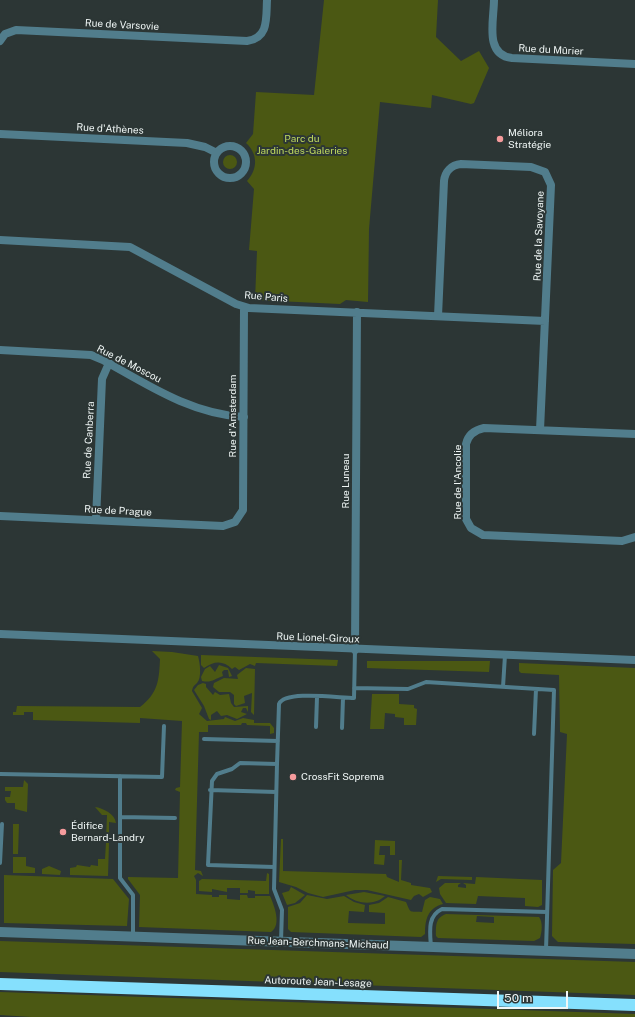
<!DOCTYPE html>
<meta charset="utf-8">
<style>
body{margin:0}
#map{position:relative;width:635px;height:1017px;overflow:hidden;background:#2c3635;font-family:"Public Sans",sans-serif}
canvas{display:block}
.scale{position:absolute;left:497px;top:991px;width:71px;height:18px;box-sizing:border-box;border:2px solid #f0f7f6;border-top:0;padding-left:5px;font-size:12px;line-height:14px;white-space:nowrap;color:#f0f7f6;-webkit-text-stroke:3px #2c3635;paint-order:stroke}
</style>
<div id="map">
<canvas width="635" height="1017"></canvas>
<div class="scale">50 m</div>
</div>
<script>
const g = document.querySelector('canvas').getContext('2d');
g.lineJoin = 'round';
function paint(path, color) { g.fillStyle = color; g.fill(path, 'evenodd'); }
function trace(path, color, width, dash) { g.strokeStyle = color; g.lineWidth = width; g.lineCap = dash ? 'butt' : 'round'; g.setLineDash(dash || []); g.stroke(path); }
function write(font, color, halo, rows, align = 'center') {
  g.font = font + ' "Public Sans",sans-serif'; g.lineWidth = 4; g.setLineDash([]); g.textBaseline = 'middle'; g.strokeStyle = halo; g.fillStyle = color; for (const [text, x, y, turn = 0] of rows) {
    g.save(); g.translate(x, y); g.rotate((+turn || 0) * Math.PI / 180); g.textAlign = isNaN(turn) ? turn : align; if (halo) g.strokeText(text, 0, 0); g.fillText(text, 0, 0); g.restore();
  }
}
paint(new Path2D(`
 M 324,0 L 438,0 L 436,37 L 461,61 L 479,51 L 489,68 L 474,103 L 471,104 L 432,95 L 431,108 L 380,102 L 369,229 L 368,302 L 346,300 L 340,304 L 255,300 L 257,251 L 249,250 L 254,189 L 247,181 C 258,169 258,154 246,143 L 253,134 L 256,92 L 314,95 Z
 M223 162a7 7 0 1 1 14 0a7 7 0 1 1-14 0Z
 M 152,651 L 172,652 L 198,656 C 200,663 202,678 197,683 C 194,686 193,686 192,691 L 202,708 L 199,714 L 207,721 L 224,719 L 225,717 L 235,721 L 243,718 L 254,720 L 254,723 L 270,723 L 274,728 L 274,733 L 270,734 L 270,726 L 247,725 L 246,723 L 242,723 L 241,725 L 208,725 L 208,732 L 199,732 L 195,870 L 201,871 L 203,876 L 198,873 L 194,876 L 196,880 L 196,894 L 212,895 L 212,897 L 219,897 L 219,895 L 227,895 L 227,899 L 240,900 L 240,895 L 247,895 L 248,898 L 255,898 L 255,896 L 270,896 C 274,905 282,925 271,932 L 139,927 L 140,895 L 128,879 L 128,877 L 178,878 L 180,792 L 175,790 L 176,788 L 180,787 L 182,721 L 140,718 L 140,723 L 33,720 L 33,712 L 24,712 L 24,715 L 13,715 L 13,712 L 16,712 L 17,706 L 140,707 C 158,693 159,681 160,659 Z
 M 201,655 L 338,660 L 337,666 L 256,663 L 255,666 L 250,664 L 239,670 L 235,667 L 232,669 C 223,660 214,661 204,668 L 201,665 Z
 M 367,661 L 490,661 L 489,672 L 367,668 Z
 M 519,663 L 635,668 L 635,944 L 558,942 L 552,936 L 553,870 L 561,863 L 567,734 L 560,732 L 559,675 L 521,673 L 519,671 Z
 M 219,665 L 228,668 L 232,676 L 229,677 L 228,670 L 224,670 L 222,672 L 223,676 C 214,679 212,683 202,681 L 201,677 L 205,669 L 210,666 L 215,672 Z
 M 246,668 L 255,669 L 254,715 L 251,712 L 252,693 L 244,696 L 245,703 L 236,706 L 234,704 L 234,695 L 230,692 L 219,692 L 213,687 L 214,683 L 224,678 L 238,679 L 237,675 Z
 M 203,683 L 206,684 L 206,687 L 213,695 L 215,692 L 220,695 L 229,694 L 231,703 L 234,707 L 248,706 L 248,712 L 246,708 L 243,708 L 241,712 L 247,714 L 237,719 L 227,715 L 221,716 L 217,711 L 211,715 L 211,720 L 209,719 L 204,706 L 194,690 L 198,685 Z
 M 372,694 L 399,694 L 399,704 L 414,705 L 414,708 L 417,709 L 416,725 L 404,725 L 404,718 L 395,717 L 395,714 L 385,713 L 384,729 L 370,729 Z
 M 24,780 L 28,784 L 27,812 L 15,809 L 15,803 L 7,803 L 5,800 L 5,797 L 10,797 L 11,791 L 5,791 L 5,787 L 23,787 Z
 M 95,807 C 103,808 115,814 116,823 L 109,822 L 109,840 L 106,840 L 107,815 L 102,815 Z
 M 13,824 L 19,824 L 18,854 L 13,854 Z
 M 281,839 L 283,839 L 283,871 L 386,874 L 387,877 L 399,882 L 399,860 L 402,860 L 401,880 L 411,883 L 411,885 L 430,888 L 432,892 L 423,897 L 419,894 L 414,896 L 411,900 L 367,890 L 355,890 L 323,897 L 308,893 L 296,887 L 279,882 Z
 M 375,840 L 395,841 L 395,855 L 390,855 L 390,846 L 380,846 L 379,855 L 385,855 L 384,865 L 374,864 Z
 M 106,843 L 109,843 L 108,876 L 70,875 L 70,868 L 76,867 L 77,865 L 90,867 L 91,865 L 98,866 L 98,859 L 105,859 Z
 M 13,857 L 26,857 L 26,866 L 35,868 L 35,873 L 13,873 Z
 M 49,866 L 61,871 L 60,875 L 42,874 L 42,869 Z
 M 267,873 L 269,874 L 269,894 L 255,894 L 255,891 L 248,890 L 248,893 L 240,893 L 240,888 L 227,888 L 227,892 L 212,889 L 212,892 L 199,891 L 199,881 L 202,879 L 266,881 Z
 M 4,875 L 113,879 L 129,899 L 127,926 L 4,923 Z
 M 438,876 L 472,877 L 472,880 L 441,879 L 436,882 Z
 M 476,877 L 542,880 L 542,905 L 538,907 L 525,906 L 525,898 L 478,896 L 476,904 L 446,903 L 440,894 L 439,888 L 445,883 L 461,883 L 458,885 L 458,887 L 466,888 L 466,885 L 463,883 L 475,884 Z
 M 291,887 L 305,895 L 295,903 L 287,905 L 282,893 L 289,891 Z
 M 364,892 L 385,896 C 374,906 357,904 346,895 Z
 M 307,895 L 327,899 L 344,896 L 354,902 L 365,905 L 364,912 L 349,911 L 348,923 L 385,924 L 385,913 L 369,912 L 369,905 L 379,903 L 388,897 L 406,902 C 411,914 409,911 422,912 L 425,900 L 430,897 L 440,899 L 443,904 C 428,908 425,919 425,934 L 421,937 L 291,932 L 288,929 L 288,907 L 300,903 Z
 M 446,914 L 539,917 C 543,922 542,932 540,938 L 534,941 L 438,938 L 436,936 C 436,926 435,918 446,914 ZM 477,916 L 494,917 L 494,923 L 476,922 Z
 M 0,941 L 635,962 L 635,995 L 0,972 Z
 M 0,992 L 635,1014 L 635,1017 L 31,1017 L 0,1015 Z`), '#4b5813');
trace(new Path2D(`
 M 503,687 L 505,655
 M 354,688 L 408,689 L 426,682 L 554,690 L 546,950
 M 316,727 L 317,697
 M 342,728 L 343,698
 M 534,734 L 536,689
 M 204,739 L 278,741
 M 277,764 L 274,889 L 282,910 L 281,941
 M 0,774 L 162,777 L 164,726
 M 120,776 L 120,878 L 133,895 L 133,936
 M 210,790 L 276,792
 M 121,817 L 175,818
 M 0,863 L 2,824
 M 274,867 L 208,865 L 212,781 L 217,774 L 232,769 L 240,763 L 277,764 L 279,704 C 285,690 339,698 354,698 L 355,650
 M 431,947 C 430,932 427,916 442,909 L 547,912`), '#517d8c', 4);
trace(new Path2D(`
 M 494,0 C 494,20 484,55 512,58 L 635,64
 M 0,41 L 5,34 L 16,30 L 247,41 C 269,38 266,18 267,0
 M 0,134 L 187,143 L 205,147 L 217,153
 M214 162a16 16 0 1 1 32 0a16 16 0 1 1-32 0Z
 M 0,240 L 130,247 L 236,304 L 249,308 L 545,321
 M 438,316 L 444,181 C 445,172 451,165 461,164 L 531,167 L 545,172 L 551,185 L 540,430
 M 0,350 L 91,355 L 103,360 C 148,385 191,414 244,417
 M 635,434 L 484,428 C 475,430 468,435 466,444 L 466,519 L 471,528 L 483,535 L 622,541 L 635,537
 M 0,516 L 223,526 L 235,522 L 243,510 L 244,307
 M 96,520 L 102,379 L 109,363
 M 0,634 L 635,660
 M 355,650 L 357,312`), '#517d8c', 8);
trace(new Path2D(`
 M 0,932 L 635,954`), '#517d8c', 10);
trace(new Path2D(`
 M 0,984 L 635,1005`), '#85e0fd', 12);
for (const [x, y, r, color] of [
 [500,139,4,"#f59b9c"],
 [293,777,4,"#f59b9c"],
 [63,832,4,"#f59b9c"]
]) { const dot = new Path2D(); dot.arc(x, y, r, 0, 2 * Math.PI); g.fillStyle = color; g.fill(dot); trace(dot, '#2c3635', 1.5); }
write('10px', '#f0f7f6', '#2c3635', [
 ["Rue de Varsovie",122,25,3],
 ["Rue du Mûrier",551,50,3],
 ["Rue d'Athènes",110,129,3],
 ["Rue de la Savoyane",539,236,-88],
 ["Rue Paris",266,297,5],
 ["Rue de Moscou",129,364,27],
 ["Rue d'Amsterdam",233,416,-90],
 ["Rue de Canberra",89,440,-87],
 ["Rue Luneau",346,481,-90],
 ["Rue de l'Ancolie",458,482,-90],
 ["Rue de Prague",118,511,3],
 ["Rue Lionel-Giroux",318,638,2],
 ["Rue Jean-Berchmans-Michaud",318,943,2],
 ["Autoroute Jean-Lesage",318,982,2]
]);
write('10px', '#f0f7f6', '#2c3635', [
 ["Méliora",508,133],
 ["Stratégie",508,145],
 ["CrossFit Soprema",301,777],
 ["Édifice",71,826],
 ["Bernard-Landry",71,838]
], 'left');
write('10px', '#bfd95f', '#2c3635', [
 ["Parc du",302,139],
 ["Jardin-des-Galeries",302,151]
]);
</script>
